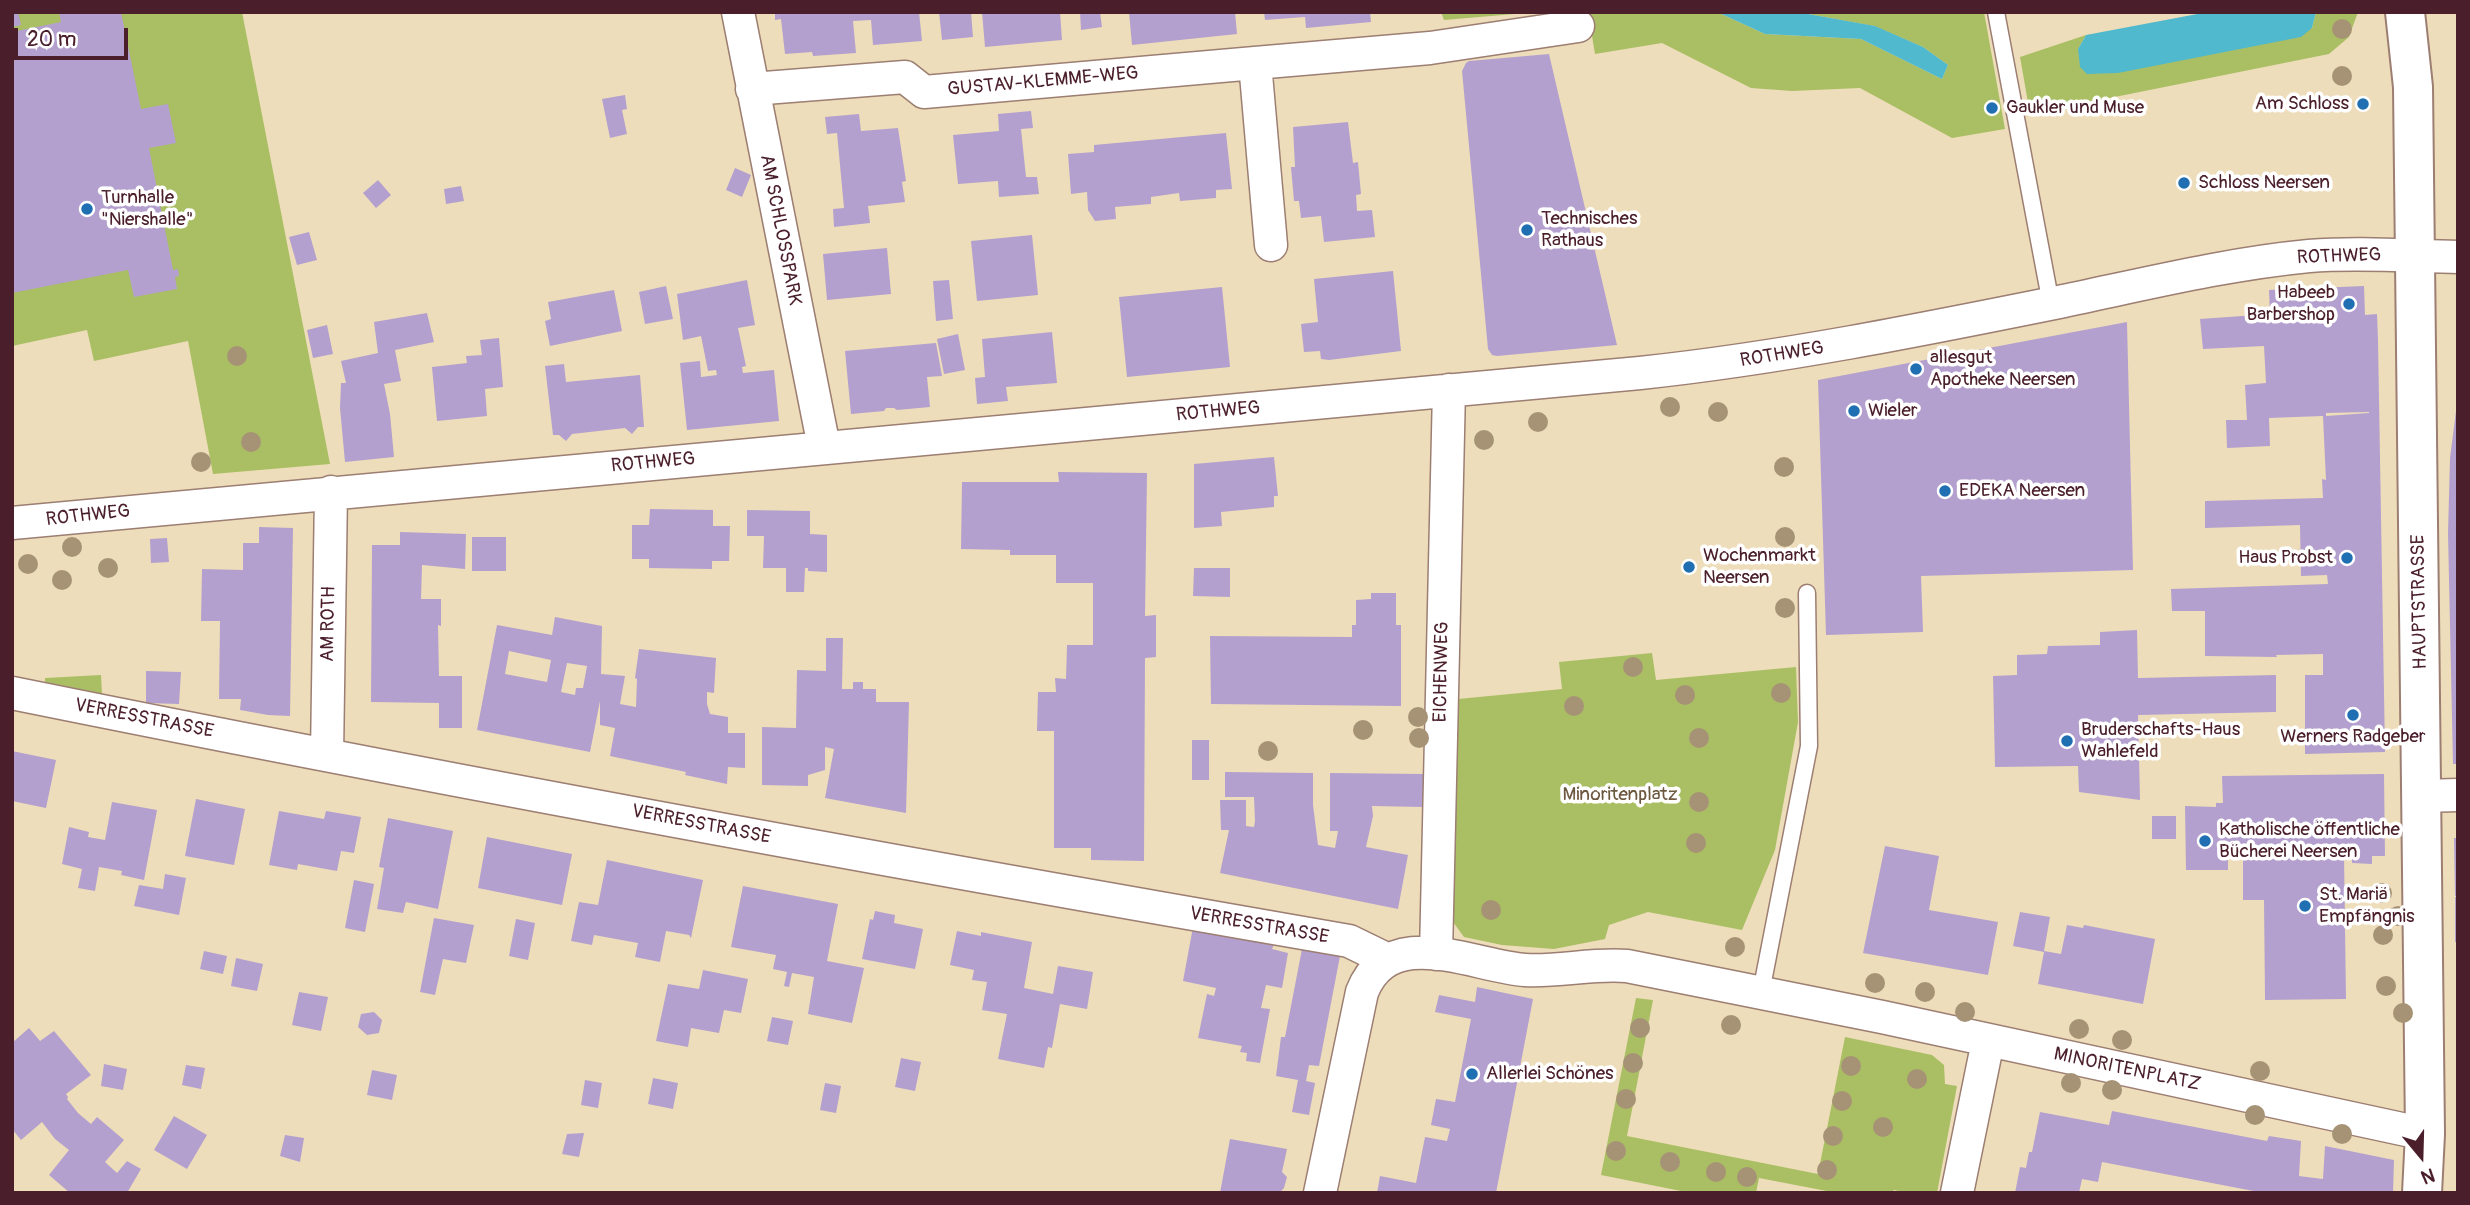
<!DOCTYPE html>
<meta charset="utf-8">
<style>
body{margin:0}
#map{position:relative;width:2470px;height:1205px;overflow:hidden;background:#eeddba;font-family:Pangolin,sans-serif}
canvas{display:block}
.frame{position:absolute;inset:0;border:14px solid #4a1f2b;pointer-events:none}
.north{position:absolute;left:2386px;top:1121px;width:70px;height:70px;-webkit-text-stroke:5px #fff;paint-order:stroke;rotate:161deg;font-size:19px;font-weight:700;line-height:28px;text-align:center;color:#4a1f2b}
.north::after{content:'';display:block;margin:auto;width:24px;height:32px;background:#4a1f2b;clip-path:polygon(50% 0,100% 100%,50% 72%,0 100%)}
.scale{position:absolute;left:14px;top:28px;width:114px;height:32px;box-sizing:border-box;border:4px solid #4a1f2b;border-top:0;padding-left:9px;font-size:21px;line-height:24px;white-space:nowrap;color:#4a1f2b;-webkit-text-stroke:5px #fff;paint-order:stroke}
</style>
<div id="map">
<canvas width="2470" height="1205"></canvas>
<div class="frame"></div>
<div class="north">N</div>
<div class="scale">20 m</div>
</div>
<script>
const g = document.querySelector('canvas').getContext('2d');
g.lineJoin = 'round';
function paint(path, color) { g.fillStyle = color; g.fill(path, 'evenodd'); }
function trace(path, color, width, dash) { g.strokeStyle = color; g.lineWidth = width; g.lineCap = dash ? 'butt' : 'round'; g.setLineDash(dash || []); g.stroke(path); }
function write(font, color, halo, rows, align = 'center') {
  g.font = font + ' Pangolin,sans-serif'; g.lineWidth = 7; g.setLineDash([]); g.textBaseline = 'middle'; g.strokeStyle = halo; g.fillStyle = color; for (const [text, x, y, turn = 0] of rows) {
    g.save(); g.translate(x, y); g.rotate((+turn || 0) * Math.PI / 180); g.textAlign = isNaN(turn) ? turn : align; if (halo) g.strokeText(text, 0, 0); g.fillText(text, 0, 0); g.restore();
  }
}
paint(new Path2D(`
 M 12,12 L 242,12 L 330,464 L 213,474 L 188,341 L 94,361 L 87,330 L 12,346 Z
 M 1441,12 L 1538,12 L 1444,20 Z
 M 1588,12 L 1717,12 L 1765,34 L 1861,39 L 1942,79 L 1948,65 L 1923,47 L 1874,26 L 1797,12 L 1984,12 L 2005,129 L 1952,138 L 1860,88 L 1792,91 L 1751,88 L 1662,43 L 1595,54 Z
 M 2316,12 L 2358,12 L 2349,37 L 2329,54 L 2030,114 L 2020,57 L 2086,35 L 2078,49 L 2312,28 Z
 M 1652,653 L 1656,680 L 1796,667 L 1798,722 L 1775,850 L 1742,930 L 1648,912 L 1609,925 L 1605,939 L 1554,949 L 1502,945 L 1464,937 L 1453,922 L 1458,699 L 1562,689 L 1559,662 Z
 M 101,675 L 102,694 L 45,682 L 45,678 Z
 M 1636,998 L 1653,1000 L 1627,1136 L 1818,1174 L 1845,1037 L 1932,1055 L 1944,1065 L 1945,1084 L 1957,1086 L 1937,1193 L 1908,1193 L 1894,1190 L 1891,1193 L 1837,1193 L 1759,1178 L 1756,1193 L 1691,1193 L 1601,1175 Z`), '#aabf64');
paint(new Path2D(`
 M 1717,12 L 1797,12 L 1875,26 L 1923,47 L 1948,65 L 1942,79 L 1861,39 L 1765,34 Z
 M 2208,12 L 2316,12 L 2312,28 L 2301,37 L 2118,73 L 2087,74 L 2080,67 L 2078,49 L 2086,35 Z`), '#50b9cd');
paint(new Path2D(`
 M 18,12 L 21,25 L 12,27 L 12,13 Z
 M 59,12 L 121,12 L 141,109 L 168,104 L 176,143 L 149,148 L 173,270 L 178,269 L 179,276 L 175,277 L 177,289 L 134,297 L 128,270 L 12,293 L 12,32 L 61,22 Z
 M 775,12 L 919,12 L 922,41 L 873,45 L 871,20 L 853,21 L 856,53 L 813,56 L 812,52 L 785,54 L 781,19 L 775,20 Z
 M 939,12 L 971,12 L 973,37 L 942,40 Z
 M 982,12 L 1060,12 L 1062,40 L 985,47 Z
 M 1080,12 L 1100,12 L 1102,27 L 1081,30 Z
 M 1129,12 L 1235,12 L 1237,34 L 1132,45 Z
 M 1264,12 L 1370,12 L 1371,22 L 1306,28 L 1305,17 L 1265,20 Z
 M 1549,54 L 1617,345 L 1497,356 L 1492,355 L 1488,349 L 1462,71 L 1466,63 L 1469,61 Z
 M 625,95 L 627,109 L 622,110 L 627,134 L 610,138 L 602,99 Z
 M 1031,111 L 1033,128 L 1021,129 L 1026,177 L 1037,177 L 1039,194 L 999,197 L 998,181 L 958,184 L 953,135 L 999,131 L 998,114 Z
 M 859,114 L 861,131 L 898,128 L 906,181 L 902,182 L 905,202 L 868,206 L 870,223 L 834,227 L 833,209 L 844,208 L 837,133 L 827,134 L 825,117 Z
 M 1348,122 L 1353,163 L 1358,162 L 1361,194 L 1356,195 L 1357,211 L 1372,210 L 1375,237 L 1324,242 L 1321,216 L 1301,218 L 1299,201 L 1294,201 L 1291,167 L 1295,167 L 1293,127 Z
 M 1226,133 L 1232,189 L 1216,190 L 1216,198 L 1180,201 L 1179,193 L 1151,197 L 1151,204 L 1115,207 L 1116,219 L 1095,221 L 1088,210 L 1087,192 L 1071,194 L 1068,154 L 1094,152 L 1094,145 Z
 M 735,168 L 751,175 L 742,197 L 726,190 Z
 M 378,180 L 391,195 L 376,208 L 363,193 Z
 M 461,186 L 464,201 L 446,204 L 444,189 Z
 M 309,232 L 317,260 L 297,265 L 289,237 Z
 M 1032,235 L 1038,295 L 977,301 L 971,241 Z
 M 887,248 L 891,294 L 827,300 L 823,254 Z
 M 1393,271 L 1401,351 L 1329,360 L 1321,359 L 1320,351 L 1304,352 L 1301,324 L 1318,322 L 1314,279 Z
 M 747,280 L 755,325 L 738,328 L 746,366 L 742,367 L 743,373 L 774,370 L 779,421 L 687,430 L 680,363 L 700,361 L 701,377 L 717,375 L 716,370 L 708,371 L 701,336 L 683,340 L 677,294 Z
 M 949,280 L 953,319 L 936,321 L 933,281 Z
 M 666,286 L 673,319 L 645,324 L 639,292 Z
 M 2364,286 L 2365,315 L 2377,314 L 2378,340 L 2385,752 L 2305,754 L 2305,675 L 2323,675 L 2323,654 L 2276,655 L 2277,657 L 2205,656 L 2205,611 L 2172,611 L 2171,589 L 2328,584 L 2327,575 L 2301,576 L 2300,525 L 2205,528 L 2205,501 L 2323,498 L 2322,479 L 2326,480 L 2323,416 L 2269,418 L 2270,446 L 2227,448 L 2226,420 L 2247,420 L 2245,385 L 2266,383 L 2264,346 L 2203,349 L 2200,319 L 2270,314 L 2269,290 ZM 2369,412 L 2369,413 L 2326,416 L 2326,413 Z
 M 1222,287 L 1230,367 L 1127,377 L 1119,297 Z
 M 614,290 L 622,331 L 550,346 L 545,321 L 551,319 L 548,302 Z
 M 427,313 L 434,342 L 395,350 L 401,381 L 384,384 L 390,414 L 394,457 L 345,462 L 340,408 L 341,383 L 346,383 L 341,361 L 378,353 L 374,322 Z
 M 2127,322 L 2133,570 L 1921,576 L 1923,632 L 1826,635 L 1818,380 Z
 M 327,325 L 333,354 L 313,358 L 307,330 Z
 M 1052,332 L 1057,383 L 1006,387 L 1008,401 L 977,404 L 975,378 L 985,377 L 982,339 Z
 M 958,334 L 965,370 L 944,374 L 937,339 Z
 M 499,338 L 503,387 L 485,389 L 487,416 L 437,421 L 432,367 L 467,363 L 466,356 L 482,355 L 480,340 Z
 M 936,343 L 942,376 L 927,377 L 930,407 L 897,410 L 894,408 L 886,408 L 884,411 L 851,414 L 845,351 Z
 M 564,364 L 566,382 L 640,375 L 644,427 L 638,427 L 632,434 L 625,428 L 572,434 L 566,441 L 559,435 L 553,435 L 545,366 Z
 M 2456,411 L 2458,411 L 2458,764 L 2453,764 L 2448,533 L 2450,458 Z
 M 1274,457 L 1278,496 L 1274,496 L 1274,507 L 1221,512 L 1222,526 L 1194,528 L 1194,464 Z
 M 1058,472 L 1147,473 L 1145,616 L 1156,615 L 1156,657 L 1145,658 L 1144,861 L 1091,860 L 1091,848 L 1054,848 L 1054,731 L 1037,731 L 1038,692 L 1056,692 L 1055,678 L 1066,679 L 1067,645 L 1093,645 L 1093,583 L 1056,583 L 1056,555 L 1010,555 L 1010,550 L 961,549 L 962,482 L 1059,482 Z
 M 650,509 L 713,510 L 713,526 L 730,526 L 729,561 L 712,561 L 712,569 L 649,568 L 649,559 L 632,559 L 632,525 L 649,525 Z
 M 747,510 L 810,511 L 810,534 L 827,535 L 827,572 L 808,571 L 808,568 L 805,568 L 804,592 L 786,592 L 786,568 L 763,568 L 764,536 L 747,536 Z
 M 259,527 L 293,528 L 290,716 L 268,715 L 240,710 L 241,699 L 219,699 L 220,621 L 201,621 L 202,569 L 243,570 L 243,543 L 259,543 Z
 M 400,532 L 466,534 L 465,569 L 422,565 L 421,599 L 441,599 L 441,626 L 438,625 L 439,676 L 462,676 L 462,728 L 439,728 L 439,703 L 371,702 L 372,545 L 400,545 Z
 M 472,537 L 506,537 L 506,571 L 472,571 Z
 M 167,538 L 169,562 L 151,563 L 150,539 Z
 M 1194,568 L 1230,568 L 1230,597 L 1193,596 Z
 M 1371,593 L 1396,593 L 1396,625 L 1401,625 L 1401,706 L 1211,704 L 1210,636 L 1352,637 L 1352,625 L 1356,625 L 1356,600 L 1371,599 Z
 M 555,617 L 602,626 L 601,674 L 625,676 L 620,704 L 636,707 L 637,679 L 635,678 L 639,649 L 716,658 L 714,693 L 707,692 L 707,704 L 710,714 L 728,717 L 728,733 L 745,733 L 745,768 L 728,767 L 727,784 L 685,775 L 686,772 L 610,756 L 615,728 L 600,725 L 600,701 L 590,752 L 477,730 L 497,625 L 552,635 ZM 509,651 L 551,660 L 547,682 L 505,674 ZM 567,663 L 587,666 L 583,688 L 576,688 L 575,695 L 561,692 Z
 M 2137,630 L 2138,678 L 2276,675 L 2276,712 L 2138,715 L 2140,800 L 2079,792 L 2078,766 L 1995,767 L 1993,676 L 2017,675 L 2017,655 L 2047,654 L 2048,646 L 2100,645 L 2100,632 Z
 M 826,638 L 843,638 L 842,689 L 853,689 L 853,682 L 863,682 L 863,689 L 876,689 L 876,702 L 909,702 L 906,813 L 825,798 L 834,749 L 825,747 L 825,770 L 808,775 L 808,786 L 762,785 L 762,727 L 796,728 L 797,670 L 826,671 Z
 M 146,671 L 181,672 L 179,704 L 146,703 Z
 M 1192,740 L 1209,740 L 1209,780 L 1192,780 Z
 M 12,751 L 56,760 L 46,808 L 12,801 Z
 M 1225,772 L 1313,773 L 1313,805 L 1318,845 L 1335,848 L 1338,831 L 1330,831 L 1330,773 L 1424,774 L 1423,807 L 1372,806 L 1373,816 L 1366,847 L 1408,855 L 1398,909 L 1220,873 L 1229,830 L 1221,830 L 1220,800 L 1246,800 L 1246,826 L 1254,827 L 1255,821 L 1254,797 L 1225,797 Z
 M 2384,774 L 2385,856 L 2372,856 L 2372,864 L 2352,863 L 2352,855 L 2344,855 L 2346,999 L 2265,1000 L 2264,900 L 2243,900 L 2243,857 L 2228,858 L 2228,870 L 2186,870 L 2185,806 L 2216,807 L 2216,803 L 2223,803 L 2222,776 Z
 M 196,799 L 245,809 L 234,865 L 185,856 Z
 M 112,802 L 157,810 L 144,880 L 121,875 L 122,871 L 99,867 L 95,891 L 78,888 L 82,869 L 62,864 L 69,827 L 89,832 L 88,837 L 105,840 Z
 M 279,811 L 324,819 L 326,811 L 361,817 L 354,853 L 341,851 L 337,871 L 298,864 L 297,870 L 269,865 Z
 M 2152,816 L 2176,816 L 2176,839 L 2152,839 Z
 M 388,818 L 453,831 L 438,909 L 406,902 L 403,913 L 377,909 L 384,868 L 379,867 Z
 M 487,837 L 572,854 L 562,905 L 478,888 Z
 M 2454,838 L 2458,838 L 2458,896 L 2455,896 Z
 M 1885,846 L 1939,856 L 1929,910 L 1998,922 L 1988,975 L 1863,953 Z
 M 607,860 L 703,880 L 691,938 L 689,935 L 666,931 L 660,962 L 635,957 L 638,943 L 594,935 L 592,945 L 571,941 L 579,902 L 598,905 Z
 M 165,874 L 186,878 L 179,915 L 134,906 L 139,885 L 163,889 Z
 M 354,880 L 374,884 L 365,932 L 345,928 Z
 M 743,886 L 838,904 L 827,961 L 864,968 L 852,1023 L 808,1014 L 814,977 L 792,973 L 789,987 L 784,986 L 787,972 L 773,969 L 776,955 L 731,947 Z
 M 2455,897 L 2458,897 L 2458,942 L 2455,942 Z
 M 875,911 L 895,915 L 894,923 L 923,929 L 915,969 L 862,959 L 870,919 L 873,920 Z
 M 2020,912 L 2050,917 L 2044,951 L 2061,954 L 2067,925 L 2083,928 L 2084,925 L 2155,939 L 2143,1004 L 2038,984 L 2044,952 L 2013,946 Z
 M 434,918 L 474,925 L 466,963 L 443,959 L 435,995 L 420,992 Z
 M 516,919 L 535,923 L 528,960 L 509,956 Z
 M 1193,927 L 1274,944 L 1272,949 L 1288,953 L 1282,988 L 1266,985 L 1261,1008 L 1270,1009 L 1260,1063 L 1246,1061 L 1247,1053 L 1240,1052 L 1242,1046 L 1198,1038 L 1207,994 L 1214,996 L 1216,988 L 1183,981 Z
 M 957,931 L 981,936 L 981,932 L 1032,942 L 1024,988 L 1053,994 L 1058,966 L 1093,972 L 1087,1009 L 1060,1004 L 1052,1048 L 1048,1047 L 1044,1068 L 998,1059 L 1007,1014 L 982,1010 L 987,982 L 972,980 L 974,970 L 950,965 Z
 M 1302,949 L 1340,956 L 1319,1066 L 1309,1065 L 1306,1081 L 1315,1083 L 1309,1115 L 1292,1112 L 1298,1080 L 1276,1076 L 1281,1037 L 1285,1037 Z
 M 204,951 L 227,956 L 223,974 L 200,969 Z
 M 236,958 L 263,964 L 257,991 L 231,986 Z
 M 703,970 L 748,979 L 741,1013 L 724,1010 L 719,1033 L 691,1028 L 688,1047 L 656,1041 L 668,984 L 699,989 Z
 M 1477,987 L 1533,999 L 1496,1193 L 1377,1193 L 1380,1176 L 1416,1183 L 1425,1137 L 1447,1141 L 1450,1129 L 1431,1125 L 1436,1099 L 1455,1102 L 1471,1019 L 1435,1012 L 1439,995 L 1475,1002 Z
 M 299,992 L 328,997 L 321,1031 L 292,1025 Z
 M 374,1012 L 382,1020 L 379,1033 L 367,1035 L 358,1027 L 361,1014 Z
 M 772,1017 L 793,1021 L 788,1045 L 767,1041 Z
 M 29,1028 L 40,1041 L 54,1031 L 91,1075 L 66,1094 L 68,1097 L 67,1099 L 78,1113 L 91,1124 L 97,1117 L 124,1140 L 105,1162 L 117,1173 L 127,1161 L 141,1169 L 127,1193 L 70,1193 L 49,1175 L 69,1150 L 55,1139 L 42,1122 L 21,1140 L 12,1129 L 12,1043 Z
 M 901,1058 L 921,1062 L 915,1091 L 895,1087 Z
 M 104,1064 L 127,1069 L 123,1090 L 101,1086 Z
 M 186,1065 L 205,1068 L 201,1089 L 182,1085 Z
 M 372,1070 L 397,1075 L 392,1100 L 367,1095 Z
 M 653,1078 L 678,1083 L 673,1109 L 648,1104 Z
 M 585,1080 L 602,1083 L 598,1108 L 581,1105 Z
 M 825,1083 L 841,1086 L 836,1113 L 820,1110 Z
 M 2112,1111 L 2267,1141 L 2269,1136 L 2301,1141 L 2299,1176 L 2323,1179 L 2325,1146 L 2394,1160 L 2393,1193 L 2264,1193 L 2102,1162 L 2098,1182 L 2082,1179 L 2079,1193 L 2015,1193 L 2020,1167 L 2026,1168 L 2029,1152 L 2032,1152 L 2040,1112 L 2109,1125 Z
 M 174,1116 L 207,1135 L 187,1169 L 154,1150 Z
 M 584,1133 L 579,1157 L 562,1154 L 567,1134 Z
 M 285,1135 L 304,1138 L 300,1162 L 280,1156 Z
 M 1230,1139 L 1287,1149 L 1282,1172 L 1287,1177 L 1284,1188 L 1279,1193 L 1220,1193 Z`), '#b3a0ce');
const lane = new Path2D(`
 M 1996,12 L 2051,304
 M 1761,992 L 1809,746 L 1807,593`);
const street = new Path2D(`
 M 738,12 L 824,447
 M 1255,63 L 1430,48 L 1578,26
 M 752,89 L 905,77 L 924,92 L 1255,63 L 1271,245
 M 12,523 L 1640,373 C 1781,358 1920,330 2059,302 C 2141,285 2225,264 2309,256 C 2358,252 2409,256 2458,257
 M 12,693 C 456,783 903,864 1349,941 L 1388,960
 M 327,755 L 331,492
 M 2422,796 L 2458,795
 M 1436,954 L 1449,390
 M 1320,1193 L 1362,992 C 1390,922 1472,966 1525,970 C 1559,972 1593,963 1627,966 L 1882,1017 L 2425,1134
 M 1957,1193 L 1988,1041`);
const secondary = new Path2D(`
 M 2405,12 L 2413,87 L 2425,1134 L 2422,1193`);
trace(lane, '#9c7e72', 19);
trace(street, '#9c7e72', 35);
trace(secondary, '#9c7e72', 42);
trace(lane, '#fff', 16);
trace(street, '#fff', 32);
trace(secondary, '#fff', 38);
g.fillStyle = '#a69376';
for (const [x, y] of [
 [2342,29],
 [2342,76],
 [237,356],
 [1670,407],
 [1718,412],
 [1538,422],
 [1484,440],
 [251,442],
 [201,462],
 [1784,467],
 [1785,537],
 [72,547],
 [28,564],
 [108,568],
 [62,580],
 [1785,608],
 [1633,667],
 [1781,693],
 [1685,695],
 [1574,706],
 [1418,717],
 [1363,730],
 [1419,738],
 [1699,738],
 [1268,751],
 [1699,802],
 [1696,843],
 [2382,893],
 [1491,910],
 [2398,916],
 [2383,935],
 [1735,947],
 [1875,983],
 [2386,986],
 [1925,992],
 [1965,1012],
 [2403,1013],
 [1731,1025],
 [1640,1028],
 [2079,1029],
 [2122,1040],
 [1633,1063],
 [1851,1066],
 [2260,1071],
 [1917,1079],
 [2071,1083],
 [2112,1090],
 [1626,1099],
 [1842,1101],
 [2255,1115],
 [1883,1127],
 [2342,1134],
 [1833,1136],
 [1616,1151],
 [1670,1162],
 [1827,1170],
 [1716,1172],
 [1747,1177]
]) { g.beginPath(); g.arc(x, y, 10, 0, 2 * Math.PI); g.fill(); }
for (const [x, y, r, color] of [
 [2363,104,7,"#1f6fb2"],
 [1992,108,7,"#1f6fb2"],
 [2184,183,7,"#1f6fb2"],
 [87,209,7,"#1f6fb2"],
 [1527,230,7,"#1f6fb2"],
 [2349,304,7,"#1f6fb2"],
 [1916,369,7,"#1f6fb2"],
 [1854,411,7,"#1f6fb2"],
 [1945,491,7,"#1f6fb2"],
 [2347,558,7,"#1f6fb2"],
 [1689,567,7,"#1f6fb2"],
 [2353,715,7,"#1f6fb2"],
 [2067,741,7,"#1f6fb2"],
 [2205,841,7,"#1f6fb2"],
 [2305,906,7,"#1f6fb2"],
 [1472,1074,7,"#1f6fb2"]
]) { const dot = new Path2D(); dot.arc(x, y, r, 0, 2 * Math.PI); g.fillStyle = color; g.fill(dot); trace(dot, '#fff', 2.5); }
write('19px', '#4a1f2b', '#fff', [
 ["GUSTAV-KLEMME-WEG",1043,82,-5],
 ["AM SCHLOSSPARK",780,230,79],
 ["ROTHWEG",2339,257,-2],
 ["ROTHWEG",1782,355,-9],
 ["ROTHWEG",1218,412,-5],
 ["ROTHWEG",653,463,-5],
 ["ROTHWEG",88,516,-6],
 ["HAUPTSTRASSE",2420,602,-91],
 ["AM ROTH",329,624,-89],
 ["EICHENWEG",1442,672,-89],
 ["VERRESSTRASSE",144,719,11],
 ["VERRESSTRASSE",701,825,11],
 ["VERRESSTRASSE",1259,926,10],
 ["MINORITENPLATZ",2127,1070,12]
]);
write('19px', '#4a1f2b', '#fff', [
 ["Am Schloss",2349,104,"right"],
 ["Gaukler und Muse",2006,108],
 ["Schloss Neersen",2198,183],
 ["Turnhalle",101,198],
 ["\"Niershalle\"",101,220],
 ["Technisches",1541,219],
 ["Rathaus",1541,241],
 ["Habeeb",2335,293,"right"],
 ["Barbershop",2335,315,"right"],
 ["allesgut",1930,358],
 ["Apotheke Neersen",1930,380],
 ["Wieler",1868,411],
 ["EDEKA Neersen",1959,491],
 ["Wochenmarkt",1703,556],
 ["Neersen",1703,578],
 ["Haus Probst",2333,558,"right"],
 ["Bruderschafts-Haus",2081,730],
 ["Wahlefeld",2081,752],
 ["Werners Radgeber",2353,737,"center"],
 ["Katholische öffentliche",2219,830],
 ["Bücherei Neersen",2219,852],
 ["St. Mariä",2319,895],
 ["Empfängnis",2319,917],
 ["Allerlei Schönes",1486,1074]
], 'left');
write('19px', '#6c573f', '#fff', [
 ["Minoritenplatz",1620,795]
]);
</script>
